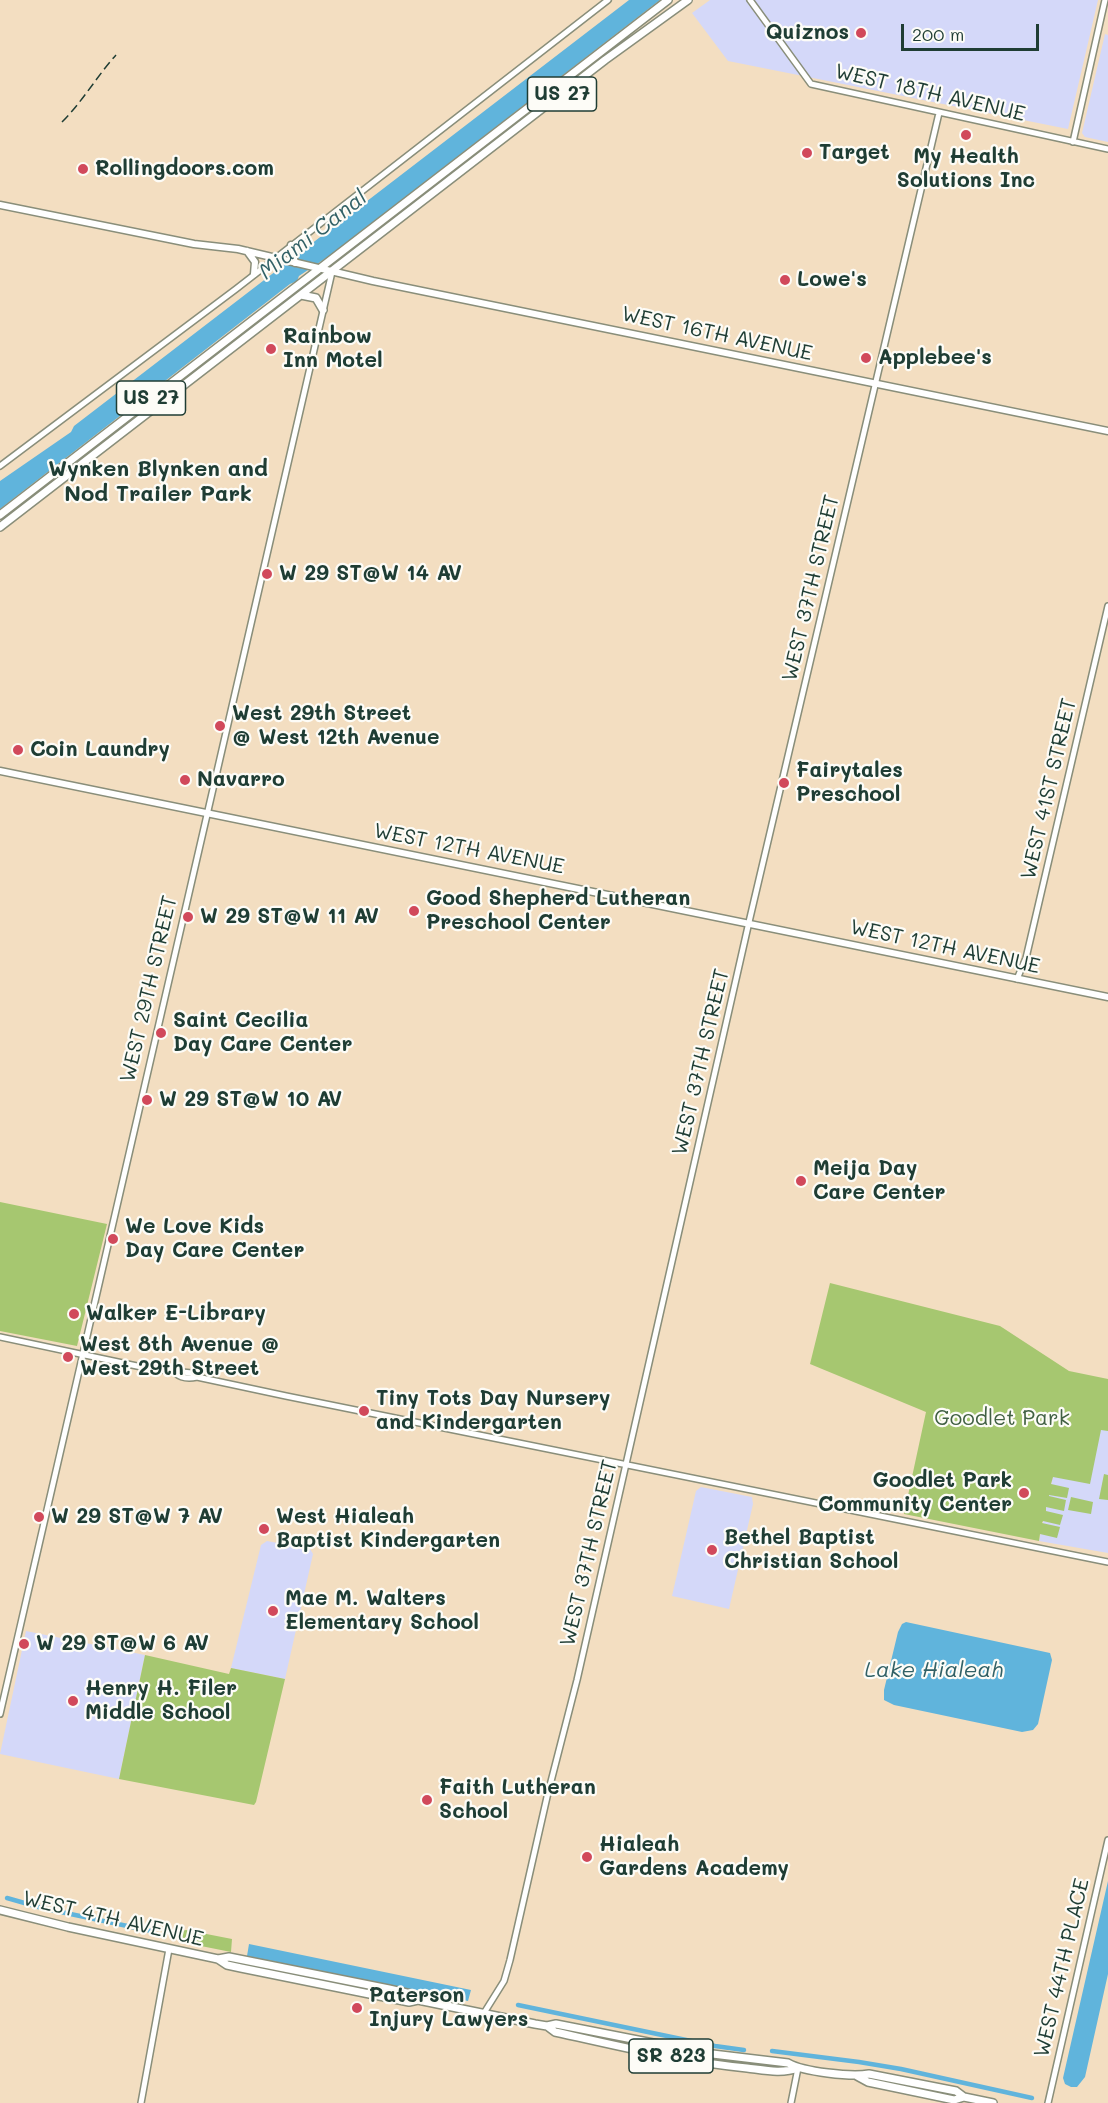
<!DOCTYPE html>
<style>
body{margin:0}
#map{position:relative;width:1108px;height:2103px;overflow:hidden;background:#f3dec1;font-family:Mali,sans-serif}
canvas{display:block}
.scale{position:absolute;left:901px;top:24px;width:138px;height:27px;box-sizing:border-box;border:3px solid #1f3d34;border-top:0;padding-left:8px;font-size:18px;line-height:21px;white-space:nowrap;color:#1f3d34;-webkit-text-stroke:4px #fdfcf7;paint-order:stroke}
</style>
<div id="map">
<canvas width="1108" height="2103"></canvas>
<div class="scale">200 m</div>
</div>
<script>
const g = document.querySelector('canvas').getContext('2d');
g.lineJoin = 'round';
function paint(path, color) { g.fillStyle = color; g.fill(path, 'evenodd'); }
function trace(path, color, width, dash) { g.strokeStyle = color; g.lineWidth = width; g.lineCap = dash ? 'butt' : 'round'; g.setLineDash(dash || []); g.stroke(path); }
function write(font, color, halo, rows, align = 'center') {
  g.font = font + ' Mali,sans-serif'; g.lineWidth = 4.5; g.setLineDash([]); g.textBaseline = 'middle'; g.strokeStyle = halo; g.fillStyle = color; for (const [text, x, y, turn = 0] of rows) {
    g.save(); g.translate(x, y); g.rotate((+turn || 0) * Math.PI / 180); g.textAlign = isNaN(turn) ? turn : align; if (halo) g.strokeText(text, 0, 0); g.fillText(text, 0, 0); g.restore();
  }
}
paint(new Path2D(`
 M 710,0 L 1098,0 L 1068,129 L 728,61 L 692,13 Z
 M 1105,34 L 1108,35 L 1108,142 L 1085,137 L 1082,133 Z
 M 1101,1429 L 1108,1431 L 1108,1553 L 1039,1541 L 1053,1476 Z
 M 701,1487 L 752,1497 L 753,1504 L 729,1609 L 672,1596 L 696,1491 Z
 M 267,1541 L 310,1549 L 313,1554 L 285,1679 L 231,1668 L 261,1545 Z
 M 26,1631 L 145,1655 L 119,1779 L 0,1754 Z`), '#d4d8f9');
paint(new Path2D(`
 M 0,1202 L 107,1224 L 77,1346 L 0,1331 Z
 M 830,1283 L 1000,1326 L 1069,1371 L 1108,1379 L 1108,1431 L 1101,1430 L 1090,1484 L 1053,1477 L 1051,1484 L 1069,1488 L 1067,1498 L 1049,1495 L 1049,1496 L 1066,1500 L 1064,1511 L 1046,1507 L 1046,1511 L 1063,1515 L 1060,1525 L 1043,1521 L 1042,1523 L 1060,1527 L 1057,1538 L 1040,1534 L 1039,1541 L 904,1514 L 926,1412 L 810,1364 Z
 M 1104,1474 L 1108,1475 L 1108,1500 L 1099,1499 Z
 M 1071,1497 L 1093,1502 L 1091,1514 L 1068,1510 Z
 M 145,1655 L 229,1674 L 231,1668 L 285,1679 L 256,1802 L 254,1805 L 119,1779 Z
 M 186,1930 L 232,1939 L 231,1952 L 181,1942 L 178,1935 L 181,1931 Z`), '#a6c770');
paint(new Path2D(`
 M 629,0 L 660,0 L 329,256 L 299,276 L 297,281 L 290,284 L 0,509 L 0,481 L 71,432 L 74,426 Z
 M 906,1622 L 1050,1653 L 1052,1660 L 1038,1724 L 1033,1730 L 1022,1732 L 894,1705 L 884,1700 L 884,1690 L 898,1632 L 902,1624 Z
 M 1108,1881 L 1108,1974 L 1085,2077 L 1077,2087 L 1071,2087 L 1065,2084 L 1063,2078 Z
 M 249,1944 L 471,1990 L 468,2001 L 247,1956 Z`), '#60b4dc');
trace(new Path2D(`
 M 7,1898 L 42,1908 L 151,1931
 M 518,2005 L 715,2046 L 744,2050
 M 772,2051 L 859,2062 L 901,2069 L 1032,2098`), '#60b4dc', 4.5);
const tertiary = new Path2D(`
 M 750,0 L 811,84 L 1108,149
 M 1073,142 L 1105,0
 M 0,466 L 236,289 L 608,0
 M 1017,979 L 1026,958 L 1108,606
 M 0,1337 L 151,1369 L 192,1373 L 197,1377 L 286,1396 L 1108,1562
 M 175,1373 C 181,1378 189,1379 197,1377
 M 0,1714 L 332,272
 M 484,2013 L 504,1981 L 510,1960 L 547,1797 L 577,1680 L 749,922 L 939,113
 M 141,2103 L 169,1949
 M 791,2103 L 798,2068
 M 1048,2103 L 1108,1840`);
const secondary = new Path2D(`
 M 0,205 L 194,244 L 238,249 L 373,281 L 1108,431
 M 291,245 L 295,263
 M 247,251 L 255,262 L 254,274
 M 0,771 L 1108,997`);
const primary = new Path2D(`
 M 0,1910 L 68,1927 L 218,1959 L 227,1965 L 241,1968 L 409,2002 L 418,2000 L 535,2024 L 547,2026 L 555,2032 C 619,2046 683,2062 747,2068 C 764,2070 782,2074 798,2068
 M 218,1959 L 229,1957 L 389,1989 L 411,1994 L 418,2000
 M 547,2026 L 556,2024 L 704,2053 L 788,2063 C 804,2072 851,2077 869,2074 L 956,2091 L 964,2097
 M 857,2076 L 868,2082 L 954,2100 L 964,2097 L 993,2103`);
const trunk = new Path2D(`
 M 301,295 L 316,298 L 323,310
 M 0,515 L 668,0
 M 0,527 L 605,60 L 688,0`);
trace(tertiary, '#898e7a', 8);
trace(secondary, '#898e7a', 9);
trace(primary, '#898e7a', 10);
trace(trunk, '#898e7a', 10);
trace(tertiary, '#fff', 5);
trace(secondary, '#fff', 6);
trace(primary, '#fff', 7);
trace(trunk, '#fff', 7);
trace(new Path2D(`
 M 62,122 C 83,101 97,76 116,55`), '#1f3d34', 1.5, [9, 4.5]);
for (const [x, y, r, color] of [
 [861,33,6,"#d1495b"],
 [966,135,6,"#d1495b"],
 [807,153,6,"#d1495b"],
 [83,169,6,"#d1495b"],
 [785,280,6,"#d1495b"],
 [271,349,6,"#d1495b"],
 [866,358,6,"#d1495b"],
 [267,574,6,"#d1495b"],
 [220,726,6,"#d1495b"],
 [18,750,6,"#d1495b"],
 [185,780,6,"#d1495b"],
 [784,783,6,"#d1495b"],
 [414,911,6,"#d1495b"],
 [188,917,6,"#d1495b"],
 [161,1033,6,"#d1495b"],
 [147,1100,6,"#d1495b"],
 [801,1181,6,"#d1495b"],
 [113,1239,6,"#d1495b"],
 [74,1314,6,"#d1495b"],
 [68,1357,6,"#d1495b"],
 [364,1411,6,"#d1495b"],
 [1024,1493,6,"#d1495b"],
 [39,1517,6,"#d1495b"],
 [264,1529,6,"#d1495b"],
 [712,1550,6,"#d1495b"],
 [273,1611,6,"#d1495b"],
 [24,1644,6,"#d1495b"],
 [73,1701,6,"#d1495b"],
 [427,1800,6,"#d1495b"],
 [587,1857,6,"#d1495b"],
 [357,2008,6,"#d1495b"]
]) { const dot = new Path2D(); dot.arc(x, y, r, 0, 2 * Math.PI); g.fillStyle = color; g.fill(dot); trace(dot, '#fdfcf7', 2); }
for (const [x, y, w] of [
 [562,94,69],
 [151,398,69],
 [671,2056,84]
]) { const box = new Path2D(); box.roundRect(x - w / 2, y - 17, w, 34, 4.5); g.fillStyle = '#fdfcf7'; g.fill(box); trace(box, '#1f3d34', 1.5); }
write('bold 20px', '#1f3d34', null, [
 ["US 27",562,94],
 ["US 27",151,398],
 ["SR 823",671,2056]
]);
write('bold 21px', '#1f3d34', '#fdfcf7', [
 ["Quiznos",849,33,"right"],
 ["Target",819,153],
 ["My Health",966,157,"center"],
 ["Solutions Inc",966,181,"center"],
 ["Rollingdoors.com",95,169],
 ["Lowe's",797,280],
 ["Rainbow",283,337],
 ["Inn Motel",283,361],
 ["Applebee's",878,358],
 ["W 29 ST@W 14 AV",279,574],
 ["West 29th Street",232,714],
 ["@ West 12th Avenue",232,738],
 ["Coin Laundry",30,750],
 ["Fairytales",796,771],
 ["Preschool",796,795],
 ["Navarro",197,780],
 ["Good Shepherd Lutheran",426,899],
 ["Preschool Center",426,923],
 ["W 29 ST@W 11 AV",200,917],
 ["Saint Cecilia",173,1021],
 ["Day Care Center",173,1045],
 ["W 29 ST@W 10 AV",159,1100],
 ["Meija Day",813,1169],
 ["Care Center",813,1193],
 ["We Love Kids",125,1227],
 ["Day Care Center",125,1251],
 ["Walker E-Library",86,1314],
 ["West 8th Avenue @",80,1345],
 ["West 29th Street",80,1369],
 ["Tiny Tots Day Nursery",376,1399],
 ["and Kindergarten",376,1423],
 ["Goodlet Park",1012,1481,"right"],
 ["Community Center",1012,1505,"right"],
 ["W 29 ST@W 7 AV",51,1517],
 ["West Hialeah",276,1517],
 ["Baptist Kindergarten",276,1541],
 ["Bethel Baptist",724,1538],
 ["Christian School",724,1562],
 ["Mae M. Walters",285,1599],
 ["Elementary School",285,1623],
 ["W 29 ST@W 6 AV",36,1644],
 ["Henry H. Filer",85,1689],
 ["Middle School",85,1713],
 ["Faith Lutheran",439,1788],
 ["School",439,1812],
 ["Hialeah",599,1845],
 ["Gardens Academy",599,1869],
 ["Paterson",369,1996],
 ["Injury Lawyers",369,2020]
], 'left');
write('21px', '#1f3d34', '#fdfcf7', [
 ["WEST 18TH AVENUE",930,93,13],
 ["WEST 16TH AVENUE",717,334,12],
 ["WEST 37TH STREET",811,588,-77],
 ["WEST 41ST STREET",1049,789,-77],
 ["WEST 12TH AVENUE",469,849,11],
 ["WEST 12TH AVENUE",945,947,12],
 ["WEST 29TH STREET",149,989,-77],
 ["WEST 37TH STREET",701,1062,-77],
 ["WEST 37TH STREET",589,1553,-77],
 ["WEST 4TH AVENUE",113,1919,13],
 ["WEST 44TH PLACE",1062,1968,-77]
]);
write('21px', '#416043', '#fdfcf7', [
 ["Goodlet Park",1002,1419]
]);
write('italic 22px', '#326166', '#fdfcf7', [
 ["Miami Canal",313,235,-38],
 ["Lake Hialeah",934,1670]
]);
write('bold 22px', '#1f3d34', '#fdfcf7', [
 ["Wynken Blynken and",158,469],
 ["Nod Trailer Park",158,494]
]);
</script>
